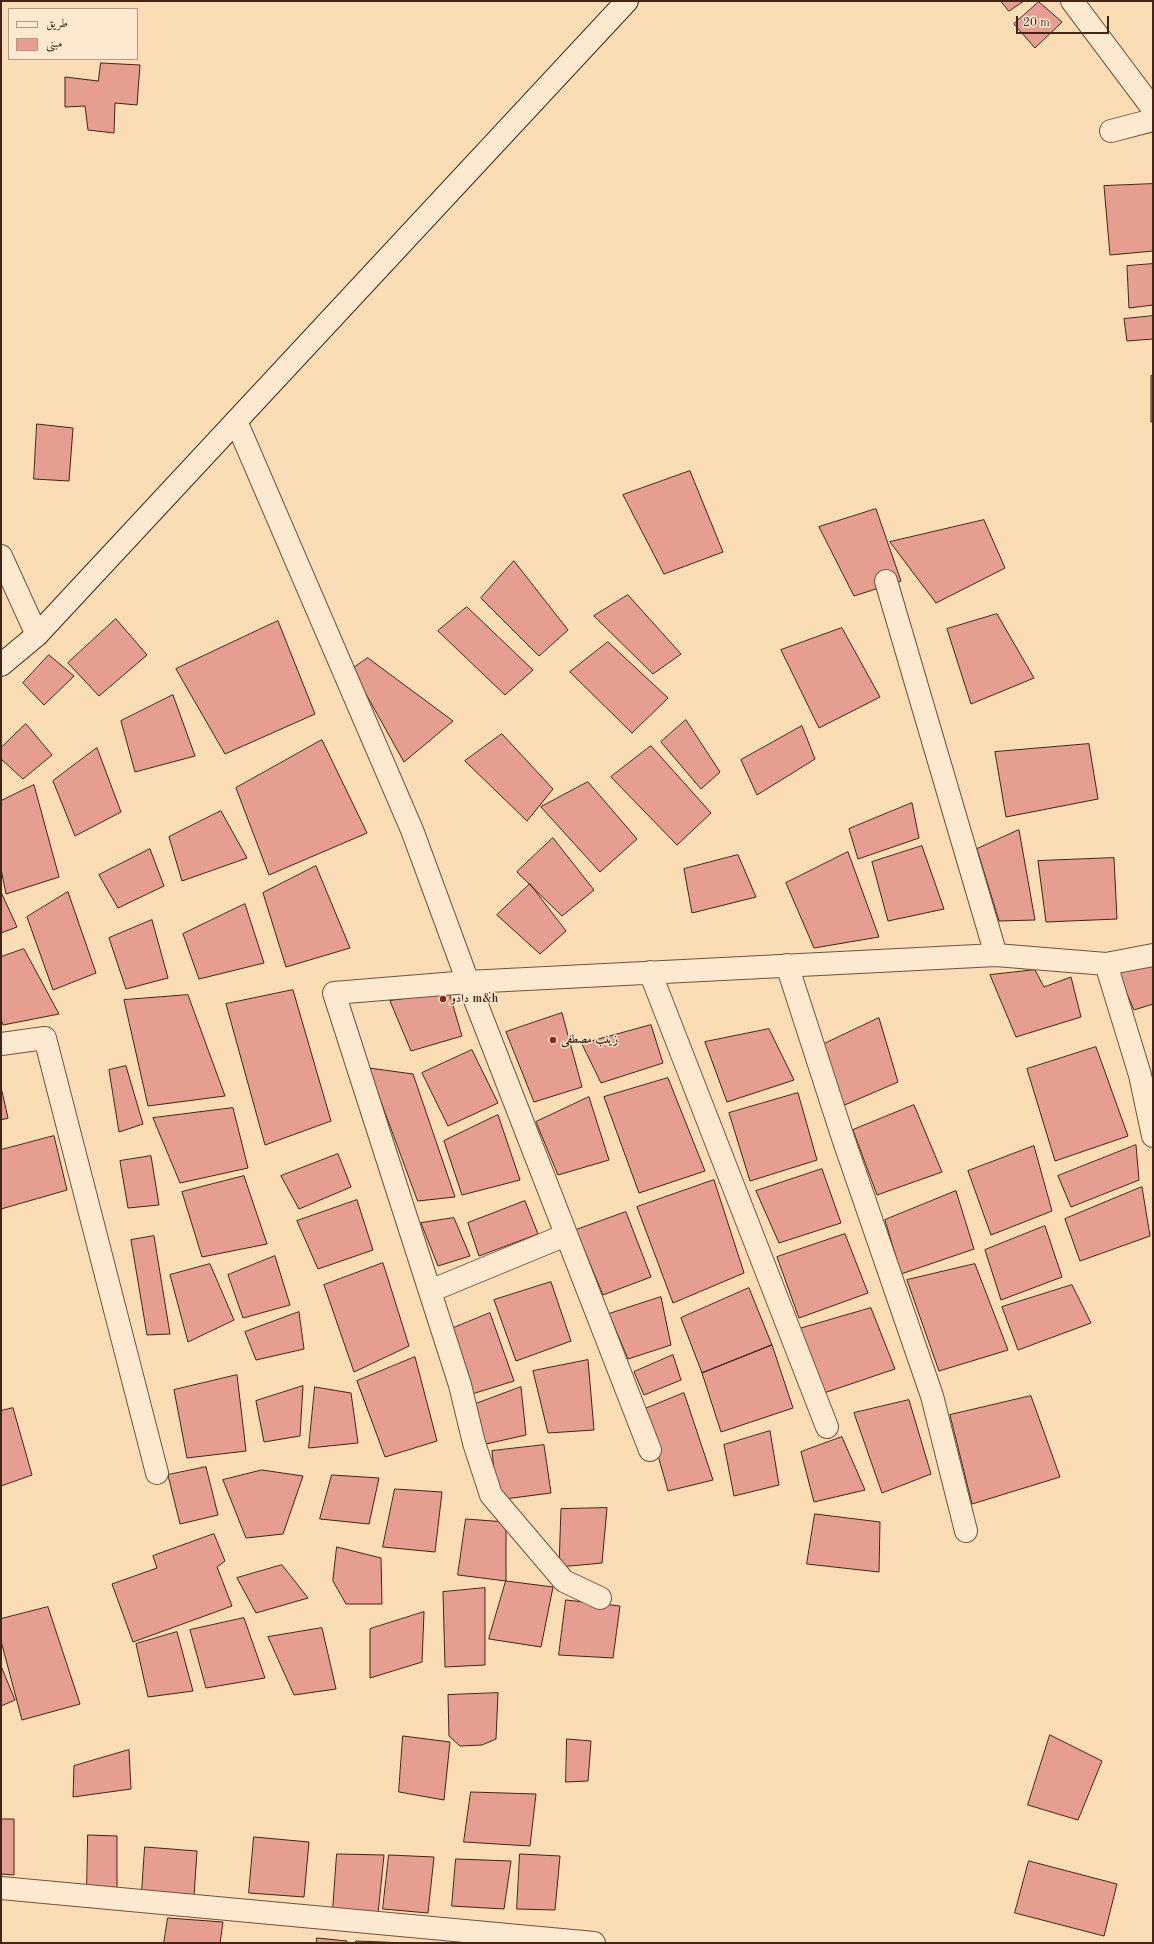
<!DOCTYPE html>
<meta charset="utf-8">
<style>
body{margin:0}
#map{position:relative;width:1154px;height:1944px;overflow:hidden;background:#faddb5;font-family:"Old Standard TT",Amiri,serif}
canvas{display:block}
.frame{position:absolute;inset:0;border:2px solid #442515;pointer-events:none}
.legend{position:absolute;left:8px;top:8px;width:130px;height:52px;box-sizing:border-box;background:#fce9cf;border:1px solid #b29b85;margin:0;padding:5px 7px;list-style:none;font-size:12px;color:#442515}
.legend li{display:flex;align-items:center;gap:8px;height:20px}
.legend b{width:20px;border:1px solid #b29b85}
.scale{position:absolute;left:1016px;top:16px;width:93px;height:18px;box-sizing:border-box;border:2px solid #442515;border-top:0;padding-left:5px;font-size:12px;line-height:14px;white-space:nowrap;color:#442515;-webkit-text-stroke:3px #fce9cf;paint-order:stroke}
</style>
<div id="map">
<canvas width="1154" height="1944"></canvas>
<div class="frame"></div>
<ul class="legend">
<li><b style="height:5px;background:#fce9cf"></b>طريق</li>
<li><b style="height:11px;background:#e59e8f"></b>مبنى</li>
</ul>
<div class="scale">20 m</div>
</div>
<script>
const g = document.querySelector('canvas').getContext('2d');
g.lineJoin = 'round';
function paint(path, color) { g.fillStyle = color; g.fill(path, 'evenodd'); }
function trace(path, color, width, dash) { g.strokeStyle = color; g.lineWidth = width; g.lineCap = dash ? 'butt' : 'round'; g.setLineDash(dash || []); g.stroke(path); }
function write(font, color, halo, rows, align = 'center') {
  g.font = font + ' "Old Standard TT",Amiri,serif'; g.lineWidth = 3; g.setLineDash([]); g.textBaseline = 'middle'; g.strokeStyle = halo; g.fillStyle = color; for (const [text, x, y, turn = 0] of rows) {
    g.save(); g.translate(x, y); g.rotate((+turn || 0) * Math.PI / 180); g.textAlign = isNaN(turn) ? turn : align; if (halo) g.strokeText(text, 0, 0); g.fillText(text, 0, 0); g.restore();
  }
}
const building = new Path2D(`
 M 1001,1 L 1024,1 L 1009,11 Z
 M 1039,2 L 1062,22 L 1035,48 L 1014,24 Z
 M 101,63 L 140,65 L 137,105 L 115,103 L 114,133 L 88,130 L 85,106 L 65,107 L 65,77 L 98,81 Z
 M 1153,184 L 1153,251 L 1110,255 L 1104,186 Z
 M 1153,264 L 1153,305 L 1129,308 L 1127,266 Z
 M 1153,316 L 1153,339 L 1127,341 L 1124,319 Z
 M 1153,375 L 1153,422 L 1151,422 L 1151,376 Z
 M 37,424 L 73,428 L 69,481 L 34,479 Z
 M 690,471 L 723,552 L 664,574 L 623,495 Z
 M 876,509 L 901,581 L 854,596 L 819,527 Z
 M 984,520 L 1005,568 L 936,603 L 890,542 Z
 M 514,561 L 568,630 L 539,656 L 481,598 Z
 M 628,595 L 681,654 L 653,674 L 594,616 Z
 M 467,607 L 533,670 L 505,695 L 438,631 Z
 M 997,614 L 1034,678 L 971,704 L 947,629 Z
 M 116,619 L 147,655 L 99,696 L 68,663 Z
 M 278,621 L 315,714 L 225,754 L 176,669 Z
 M 842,628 L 880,697 L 819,728 L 781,650 Z
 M 608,642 L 668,698 L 632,733 L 570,672 Z
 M 49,655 L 74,676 L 44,705 L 23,683 Z
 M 368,658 L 453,721 L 404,762 L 352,669 Z
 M 173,695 L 195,756 L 135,772 L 121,721 Z
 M 686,720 L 720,772 L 701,789 L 661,742 Z
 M 26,724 L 52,755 L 23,779 L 1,759 L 1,748 Z
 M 802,726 L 815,759 L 757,795 L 741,760 Z
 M 502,734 L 553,789 L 527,821 L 465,761 Z
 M 322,740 L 367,833 L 269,875 L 236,788 Z
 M 1089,744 L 1098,799 L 1006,817 L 995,752 Z
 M 651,746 L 711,813 L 677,845 L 611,777 Z
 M 97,748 L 121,812 L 75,836 L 53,781 Z
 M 588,782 L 637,839 L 600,872 L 541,807 Z
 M 34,785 L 59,877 L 6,894 L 1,869 L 1,801 Z
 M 912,803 L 919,838 L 858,859 L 849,829 Z
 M 221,811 L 247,858 L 182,881 L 169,837 Z
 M 1019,830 L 1035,920 L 999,921 L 977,849 Z
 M 553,838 L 594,890 L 562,916 L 517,872 Z
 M 922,846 L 944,909 L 888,921 L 872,862 Z
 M 150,849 L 164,886 L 118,908 L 99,875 Z
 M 848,852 L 879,937 L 814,948 L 786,883 Z
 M 738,855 L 756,897 L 692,913 L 684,869 Z
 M 1114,858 L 1117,919 L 1046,922 L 1038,861 Z
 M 316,866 L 350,948 L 286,967 L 263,893 Z
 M 530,884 L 566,931 L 540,954 L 497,915 Z
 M 1,892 L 17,927 L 1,933 Z
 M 68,892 L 96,973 L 53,990 L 27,917 Z
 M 245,904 L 264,963 L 199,979 L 183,934 Z
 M 152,920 L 168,978 L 126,989 L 109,938 Z
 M 24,949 L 59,1014 L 3,1025 L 1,1019 L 1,957 Z
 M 1153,965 L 1153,1004 L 1134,1010 L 1118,973 Z
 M 1035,970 L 1044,987 L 1071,977 L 1081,1017 L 1016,1037 L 990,975 Z
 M 293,990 L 331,1121 L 265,1145 L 226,1004 Z
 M 449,992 L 462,1036 L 411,1051 L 390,1001 Z
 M 188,995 L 225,1096 L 148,1106 L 124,1000 Z
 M 562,1013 L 582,1087 L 534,1102 L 506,1032 Z
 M 879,1018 L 898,1082 L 840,1107 L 822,1045 Z
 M 651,1025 L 663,1063 L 601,1083 L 582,1044 Z
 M 769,1029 L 794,1080 L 727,1102 L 705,1042 Z
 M 1096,1047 L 1128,1136 L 1055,1161 L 1027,1069 Z
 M 472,1050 L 498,1103 L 448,1126 L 422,1073 Z
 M 126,1066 L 143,1124 L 119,1132 L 109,1070 Z
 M 369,1068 L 413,1074 L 455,1197 L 418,1201 Z
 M 668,1078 L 705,1171 L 639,1193 L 604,1097 Z
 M 1,1087 L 8,1118 L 1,1120 Z
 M 798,1093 L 817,1160 L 750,1181 L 729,1113 Z
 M 589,1097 L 609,1160 L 558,1175 L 536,1122 Z
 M 914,1105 L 942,1172 L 877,1195 L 853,1130 Z
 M 233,1108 L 248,1168 L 180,1183 L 153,1118 Z
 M 498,1115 L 520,1180 L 462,1195 L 444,1141 Z
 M 54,1136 L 67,1190 L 1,1209 L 1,1150 Z
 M 1136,1145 L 1139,1180 L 1071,1207 L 1058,1176 Z
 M 1034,1146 L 1052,1211 L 991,1235 L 968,1171 Z
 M 338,1154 L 351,1187 L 299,1209 L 281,1176 Z
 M 151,1156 L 159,1205 L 128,1208 L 120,1161 Z
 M 822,1169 L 841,1223 L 779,1243 L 756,1191 Z
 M 244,1176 L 267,1244 L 202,1257 L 182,1192 Z
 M 714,1180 L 744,1273 L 673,1303 L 637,1207 Z
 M 1142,1187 L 1150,1236 L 1080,1261 L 1065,1219 Z
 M 956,1191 L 974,1249 L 901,1274 L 885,1220 Z
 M 357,1200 L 373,1250 L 318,1269 L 297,1221 Z
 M 525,1201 L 538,1234 L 479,1256 L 468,1223 Z
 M 626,1212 L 651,1277 L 603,1295 L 576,1230 Z
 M 454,1218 L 470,1256 L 438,1266 L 421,1223 Z
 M 1045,1226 L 1062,1277 L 1001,1300 L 985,1250 Z
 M 845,1234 L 868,1293 L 799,1318 L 777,1257 Z
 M 154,1236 L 170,1334 L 147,1335 L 131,1240 Z
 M 275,1256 L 290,1305 L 243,1318 L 228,1275 Z
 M 383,1263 L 409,1346 L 354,1372 L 324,1285 Z
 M 210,1264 L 234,1320 L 188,1342 L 170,1275 Z
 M 975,1264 L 1008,1350 L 939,1371 L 907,1280 Z
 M 551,1282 L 571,1341 L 516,1361 L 494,1300 Z
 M 1072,1285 L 1091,1323 L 1018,1350 L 1002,1307 Z
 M 749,1288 L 772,1345 L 702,1373 L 681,1318 Z
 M 661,1297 L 671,1345 L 628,1359 L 609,1314 Z
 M 871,1308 L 895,1369 L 824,1393 L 799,1329 Z
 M 299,1312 L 304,1349 L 256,1360 L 245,1332 Z
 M 490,1313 L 514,1381 L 472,1394 L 451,1329 Z
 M 772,1345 L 793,1408 L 721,1432 L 702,1373 Z
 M 673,1355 L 681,1380 L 644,1395 L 634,1372 Z
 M 415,1357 L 437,1441 L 385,1457 L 357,1381 Z
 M 588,1360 L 594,1430 L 548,1433 L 533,1371 Z
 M 237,1375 L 246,1451 L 187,1458 L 174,1390 Z
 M 303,1386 L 300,1436 L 264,1442 L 256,1401 Z
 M 315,1387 L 351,1393 L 358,1443 L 309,1448 Z
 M 521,1387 L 526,1435 L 486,1444 L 473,1405 Z
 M 684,1393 L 713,1480 L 668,1491 L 645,1409 Z
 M 1031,1396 L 1060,1477 L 972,1504 L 950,1415 Z
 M 909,1400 L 931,1474 L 882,1493 L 854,1413 Z
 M 13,1408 L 32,1475 L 1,1486 L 1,1411 Z
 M 770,1431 L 779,1485 L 734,1496 L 724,1445 Z
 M 842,1437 L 865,1490 L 814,1502 L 801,1452 Z
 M 544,1445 L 551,1493 L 497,1500 L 492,1451 Z
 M 206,1467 L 218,1515 L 180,1524 L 168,1475 Z
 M 262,1470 L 303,1476 L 283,1534 L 246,1538 L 223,1480 Z
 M 332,1475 L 379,1478 L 369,1524 L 320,1519 Z
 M 395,1489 L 442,1492 L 435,1552 L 383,1547 Z
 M 607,1508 L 602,1563 L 559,1567 L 561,1509 Z
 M 815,1514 L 880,1522 L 879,1572 L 807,1564 Z
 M 466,1519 L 506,1522 L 506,1581 L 458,1575 Z
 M 214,1534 L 225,1561 L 217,1567 L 232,1606 L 133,1642 L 112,1584 L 157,1568 L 153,1556 Z
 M 337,1547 L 381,1558 L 382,1604 L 346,1604 L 333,1581 Z
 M 282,1565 L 308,1598 L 256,1613 L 237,1578 Z
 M 506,1581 L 553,1587 L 541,1647 L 489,1639 Z
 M 485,1588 L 485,1665 L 445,1667 L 443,1592 Z
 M 566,1600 L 620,1606 L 613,1658 L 559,1655 Z
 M 48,1607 L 80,1704 L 22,1720 L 1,1641 L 1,1619 Z
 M 424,1612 L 422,1662 L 370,1678 L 370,1629 Z
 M 244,1618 L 265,1678 L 206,1688 L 190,1630 Z
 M 322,1628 L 336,1689 L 294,1695 L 268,1637 Z
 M 177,1632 L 193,1691 L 148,1697 L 136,1644 Z
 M 1,1666 L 15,1700 L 1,1706 Z
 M 498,1693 L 496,1739 L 482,1745 L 460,1746 L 449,1736 L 448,1695 Z
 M 1050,1735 L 1102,1761 L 1078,1820 L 1028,1805 Z
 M 403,1736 L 450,1742 L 444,1800 L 399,1792 Z
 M 567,1739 L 591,1741 L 588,1781 L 566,1782 Z
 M 129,1750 L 131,1789 L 73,1797 L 74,1766 Z
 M 471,1792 L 536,1794 L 530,1846 L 464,1842 Z
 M 1,1819 L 14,1819 L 14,1875 L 1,1874 Z
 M 88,1835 L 117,1836 L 117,1892 L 87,1891 Z
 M 254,1837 L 309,1842 L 304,1897 L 249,1893 Z
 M 145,1847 L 197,1851 L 194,1896 L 142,1892 Z
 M 337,1854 L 384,1855 L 378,1914 L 333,1910 Z
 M 520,1854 L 560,1856 L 555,1910 L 517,1909 Z
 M 389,1855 L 434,1857 L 428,1913 L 383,1909 Z
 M 456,1859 L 511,1861 L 504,1909 L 452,1906 Z
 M 1029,1861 L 1117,1884 L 1104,1936 L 1015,1913 Z
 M 168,1918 L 223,1922 L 220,1943 L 164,1943 Z
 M 317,1938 L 347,1941 L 347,1943 L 317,1943 Z
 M 356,1941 L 407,1943 L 356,1943 Z`);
paint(building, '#e59e8f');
trace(building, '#442515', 1);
const street = new Path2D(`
 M 1072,1 L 1153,109
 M 1111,131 L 1153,120
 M 236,421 L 412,830 L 468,982 L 650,1450
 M 1,556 L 37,635
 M 886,581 L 996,955
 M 1106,964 L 1140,1075 L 1153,1136
 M 787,965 L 843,1138 L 932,1396 L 966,1531
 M 650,972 L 827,1427
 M 1,1044 L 45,1038 L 157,1473
 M 430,1291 L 566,1235
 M 600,1598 L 564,1581 L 491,1495 L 474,1443 L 460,1385 L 334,993 L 468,982 L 996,955 L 1106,964 L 1153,955
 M 1,1888 L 594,1943`);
const secondary = new Path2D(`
 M 1,665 L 37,635 L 627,1`);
trace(street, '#72533d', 24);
trace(secondary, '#442515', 24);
trace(street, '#fce9cf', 22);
trace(secondary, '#fce9cf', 22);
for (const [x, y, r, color] of [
 [443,999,4,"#8f2418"],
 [553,1040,4,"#8f2418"]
]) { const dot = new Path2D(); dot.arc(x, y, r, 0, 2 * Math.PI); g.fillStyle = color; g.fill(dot); trace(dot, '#fce9cf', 1.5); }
write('bold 12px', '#442515', '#fce9cf', [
 ["دادو m&h",451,999],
 ["زينب مصطفى",561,1040]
], 'left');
</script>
